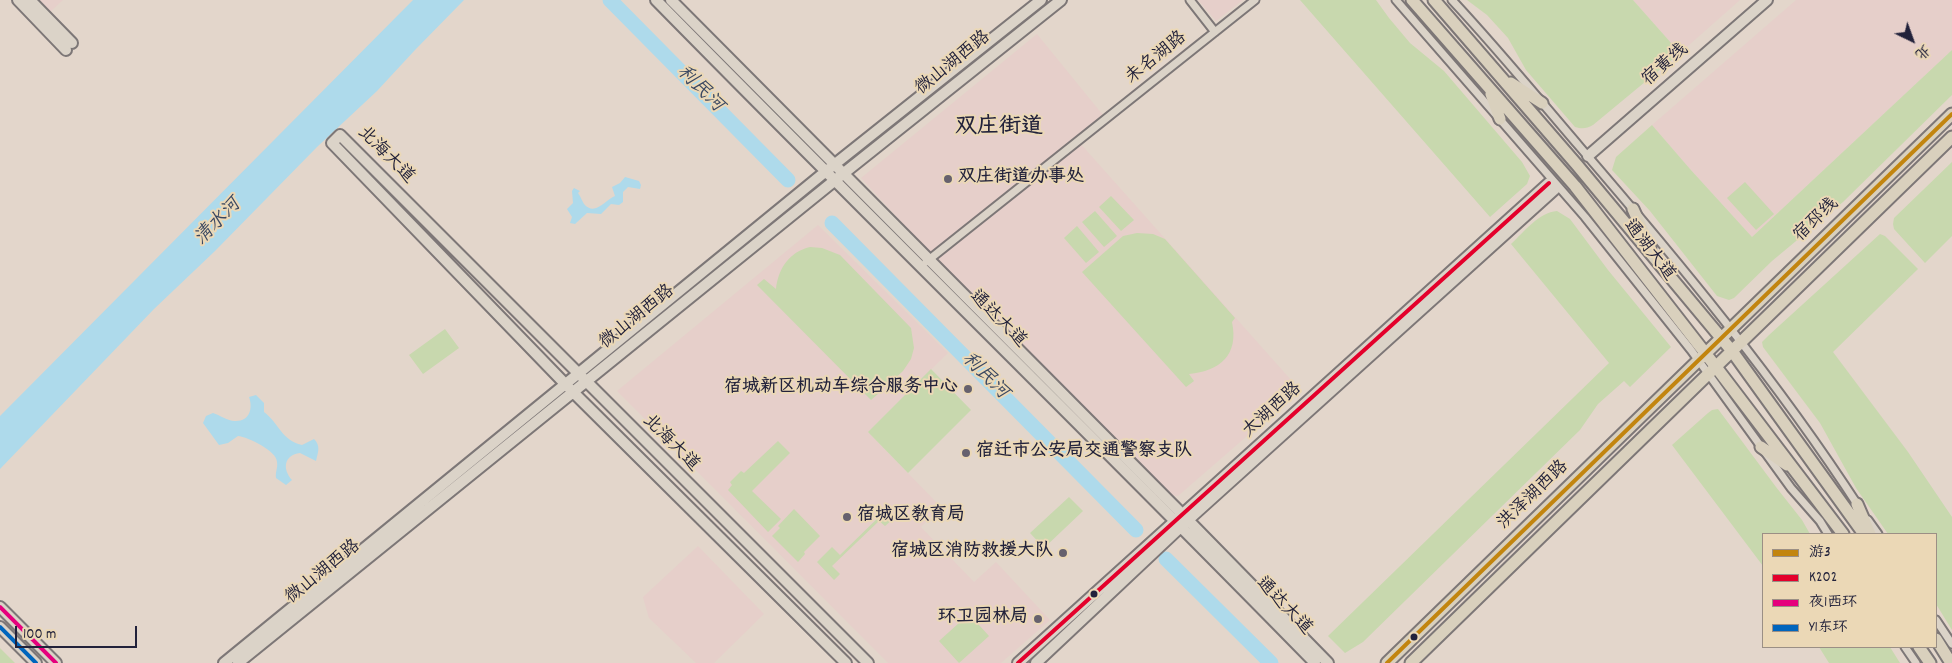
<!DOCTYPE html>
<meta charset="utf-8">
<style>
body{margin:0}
#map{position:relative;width:1952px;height:663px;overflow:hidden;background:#e3d6cb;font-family:Dekko,"LXGW WenKai TC",sans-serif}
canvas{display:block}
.legend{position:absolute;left:1762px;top:533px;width:175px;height:115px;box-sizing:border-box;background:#ebd8b6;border:1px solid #9b8f85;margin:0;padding:6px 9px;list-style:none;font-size:15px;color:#22223b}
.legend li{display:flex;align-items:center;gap:10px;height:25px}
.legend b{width:25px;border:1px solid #9b8f85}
.north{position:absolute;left:1887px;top:15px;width:50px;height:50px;-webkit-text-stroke:4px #ebd8b6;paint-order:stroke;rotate:138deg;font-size:14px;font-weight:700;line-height:20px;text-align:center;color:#22223b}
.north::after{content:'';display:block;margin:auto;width:18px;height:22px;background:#22223b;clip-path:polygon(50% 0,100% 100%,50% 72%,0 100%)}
.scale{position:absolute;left:15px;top:626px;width:122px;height:22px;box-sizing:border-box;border:2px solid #22223b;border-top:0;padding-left:6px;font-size:15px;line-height:18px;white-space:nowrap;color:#22223b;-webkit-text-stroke:4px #ebd8b6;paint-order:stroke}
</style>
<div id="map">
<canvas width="1952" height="663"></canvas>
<ul class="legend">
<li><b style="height:6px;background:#c2850f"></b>游3</li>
<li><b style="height:6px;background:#e4002b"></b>K202</li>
<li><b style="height:6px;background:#e5007d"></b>夜1西环</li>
<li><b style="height:6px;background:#0065bd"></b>Y1东环</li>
</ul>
<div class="north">北</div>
<div class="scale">100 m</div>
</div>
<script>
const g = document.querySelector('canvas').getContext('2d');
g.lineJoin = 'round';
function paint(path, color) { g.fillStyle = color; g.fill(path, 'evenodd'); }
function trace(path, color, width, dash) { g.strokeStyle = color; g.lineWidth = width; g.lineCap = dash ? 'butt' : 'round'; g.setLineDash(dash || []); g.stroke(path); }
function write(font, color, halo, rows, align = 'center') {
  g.font = font + ' Dekko,"LXGW WenKai TC",sans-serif'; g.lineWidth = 4; g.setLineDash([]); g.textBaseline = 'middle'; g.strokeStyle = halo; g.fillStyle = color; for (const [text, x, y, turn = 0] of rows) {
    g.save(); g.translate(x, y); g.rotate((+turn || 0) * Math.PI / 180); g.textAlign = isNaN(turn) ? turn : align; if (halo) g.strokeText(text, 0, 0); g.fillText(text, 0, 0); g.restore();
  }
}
paint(new Path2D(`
 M 38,0 L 63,0 L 50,12 Z
 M 1198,0 L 1243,0 L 1216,21 Z
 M 1633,0 L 1740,0 L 1680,53 Z
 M 1796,0 L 1952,0 L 1952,50 L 1752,237 L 1690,169 L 1652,125 Z
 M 1037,34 L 1107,120 L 1079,142 L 1300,390 L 1178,496 L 1170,495 L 939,263 L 861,178 Z
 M 818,225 L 948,353 L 868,432 L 941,507 L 921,527 L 974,582 L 996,562 L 1050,620 L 1001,663 L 888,663 L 617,391 Z
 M 698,546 L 764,614 L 714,663 L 696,663 L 649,618 L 643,597 Z`), '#e6cfca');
paint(new Path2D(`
 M 1300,0 L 1376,0 L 1389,18 L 1410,43 L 1444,71 L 1522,162 L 1530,176 L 1527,184 L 1490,217 Z
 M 1467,0 L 1633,0 L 1680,53 L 1593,125 C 1586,129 1582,129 1575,127 L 1526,70 L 1508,38 L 1487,15 Z
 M 1952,50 L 1952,95 L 1843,202 L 1772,261 L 1734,298 L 1729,300 L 1717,296 L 1650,211 L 1612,170 L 1616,157 L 1652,125 L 1690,169 L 1752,237 Z
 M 1952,162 L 1952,236 L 1925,263 L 1894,229 L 1893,224 L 1894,218 Z
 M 1745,182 L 1774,214 L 1756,230 L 1727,198 Z
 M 1111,196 L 1134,220 L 1121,231 L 1099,207 Z
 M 1095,211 L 1117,236 L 1104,247 L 1082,222 Z
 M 1557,211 L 1570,219 L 1608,270 L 1671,347 L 1630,387 L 1624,381 L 1598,404 L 1580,430 L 1363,642 L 1345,653 L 1328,636 L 1609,363 L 1511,244 C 1524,232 1539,212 1557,211 Z
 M 1077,226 L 1099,252 L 1086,263 L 1064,238 Z
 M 1137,233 L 1153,234 L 1165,239 L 1235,318 L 1232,322 C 1239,355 1220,371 1189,374 L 1194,381 L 1186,387 L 1082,272 L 1123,236 Z
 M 1880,234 L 1885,236 L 1918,269 L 1833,352 L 1908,452 L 1952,517 L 1952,630 L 1936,604 L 1936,534 L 1888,534 L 1856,488 L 1820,423 L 1763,347 L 1762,342 L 1769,335 Z
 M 810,247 L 822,248 L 840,255 L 911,328 L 914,348 L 911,359 L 903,371 L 891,382 L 873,386 L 879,393 L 871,400 L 757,285 L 764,279 L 776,289 C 778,269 789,252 810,247 Z
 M 445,329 L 459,348 L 423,374 L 409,355 Z
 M 931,369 L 971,410 L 908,473 L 868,432 Z
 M 1718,409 L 1776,487 L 1802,520 L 1810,534 L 1763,534 L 1763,566 L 1672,445 L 1708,413 L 1712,410 Z
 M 778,441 L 790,453 L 752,491 L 781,519 L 768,532 L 728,490 L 732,485 L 730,482 L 741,471 L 744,473 Z
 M 1069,497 L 1083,511 L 1044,548 L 1030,533 Z
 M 794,509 L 820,536 L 804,552 L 805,554 L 798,562 L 772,536 L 780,528 L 778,526 Z
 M 884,512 L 892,520 L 885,526 L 879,521 L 832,566 L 840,574 L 834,580 L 817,562 L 832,547 L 840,555 Z
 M 969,614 L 989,636 L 959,663 L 939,641 Z
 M 1819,647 L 1890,647 L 1900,663 L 1829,663 Z
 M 0,648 L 15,663 L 0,663 Z`), '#c8d8ae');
paint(new Path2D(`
 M 413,0 L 464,0 L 415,50 L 377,91 L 317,147 L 215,251 L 154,309 L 0,469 L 0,416 Z
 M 625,177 L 639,181 L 641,185 L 640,189 L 628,187 L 623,192 L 623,202 L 619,205 L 611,204 L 601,214 L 587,213 L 575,224 L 570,223 L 572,217 L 567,209 L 573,203 L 572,191 L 574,188 L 580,191 L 578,193 C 581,197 582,201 584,204 C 595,217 606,199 615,196 L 612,187 L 620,183 Z
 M 256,395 L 264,403 L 264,412 C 278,422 282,441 302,445 L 314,439 C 321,446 318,452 316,461 L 300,453 C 284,455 282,469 292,480 L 286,485 L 276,478 C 275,472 278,468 277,462 C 277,451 248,437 238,436 L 228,443 L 219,445 L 203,423 L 206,416 L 213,413 C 220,415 229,422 236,421 C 250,421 253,408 249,397 Z`), '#aedaeb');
trace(new Path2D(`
 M 610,0 L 788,180
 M 832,223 L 1136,530
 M 1166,559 L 1271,663`), '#aedaeb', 15);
const street = new Path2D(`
 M 1190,0 L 1215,32
 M 1396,0 L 1585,217 L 1691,350 L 1791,488 L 1820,521 L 1828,534
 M 1452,0 C 1496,47 1537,97 1579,146 C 1678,261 1776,379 1859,507
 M 926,262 L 1255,0
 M 1868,520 L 1878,534
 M 1936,620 L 1952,644
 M 1905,647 L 1916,663`);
const secondary = new Path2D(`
 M 18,0 L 66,50
 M 30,0 L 72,43
 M 656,0 C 874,222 1097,440 1315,663
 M 671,0 L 1188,520 L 1328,663
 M 1588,156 L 1767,0
 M 0,607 L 56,663
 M 0,627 L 36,663
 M 224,663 L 825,172 L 1041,0
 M 238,663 L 834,181 L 1061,0
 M 846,663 L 573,392 L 332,143 L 340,135 L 868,663
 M 1018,663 L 1549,183
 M 1036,663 L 1188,520 L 1555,189`);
const primary = new Path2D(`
 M 1412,0 L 1575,186 L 1716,367 L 1843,534
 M 1434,0 L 1577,165 L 1732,351 L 1864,534
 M 1511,83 L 1542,103
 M 1491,94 L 1500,119
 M 1633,209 L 1650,247
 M 1761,447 L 1787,465
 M 1857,504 L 1870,534
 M 1936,639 L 1951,663
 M 1919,647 L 1930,663
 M 1387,663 L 1952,114
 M 1411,663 L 1952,137`);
trace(street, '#7d7777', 11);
trace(secondary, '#7d7777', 14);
trace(primary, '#7d7777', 15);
trace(street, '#dbd3c8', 7);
trace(secondary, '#dbd3c8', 10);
trace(primary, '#d9d0bd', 11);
trace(new Path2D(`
 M 1387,663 L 1952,114`), '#c2850f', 4);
trace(new Path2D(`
 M 1018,663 L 1549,183`), '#e4002b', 4);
trace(new Path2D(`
 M 0,607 L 56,663`), '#e5007d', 4);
trace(new Path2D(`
 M 0,627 L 36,663`), '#0065bd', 4);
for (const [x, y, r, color] of [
 [948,179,5,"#66616d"],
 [968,389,5,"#66616d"],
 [966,453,5,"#66616d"],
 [847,517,5,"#66616d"],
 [1063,553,5,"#66616d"],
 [1094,594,4.5,"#22223b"],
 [1038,619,5,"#66616d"],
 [1414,637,4.5,"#22223b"]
]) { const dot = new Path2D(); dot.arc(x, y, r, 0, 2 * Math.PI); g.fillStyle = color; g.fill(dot); trace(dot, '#ebd8b6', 2); }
write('18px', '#22223b', '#ebd8b6', [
 ["未名湖路",1157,59,-39],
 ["微山湖西路",954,64,-39],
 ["宿黄线",1666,66,-41],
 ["北海大道",385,156,45],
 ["宿邳线",1817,221,-44],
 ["通湖大道",1648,251,52],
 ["微山湖西路",638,318,-39],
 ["通达大道",997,320,45],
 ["太湖西路",1273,411,-42],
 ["北海大道",670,444,45],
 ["洪泽湖西路",1534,496,-44],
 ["微山湖西路",324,573,-39],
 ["通达大道",1283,607,46]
]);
write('bold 18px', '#22223b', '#ebd8b6', [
 ["双庄街道办事处",958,179],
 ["宿城新区机动车综合服务中心",958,389,"right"],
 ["宿迁市公安局交通警察支队",976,453],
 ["宿城区教育局",857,517],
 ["宿城区消防救援大队",1053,553,"right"],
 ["环卫园林局",1028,619,"right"]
], 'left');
write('italic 19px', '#394761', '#ebd8b6', [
 ["利民河",699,90,45],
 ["清水河",219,223,-46],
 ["利民河",984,377,45]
]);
write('bold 22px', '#22223b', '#ebd8b6', [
 ["双庄街道",999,129]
]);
</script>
